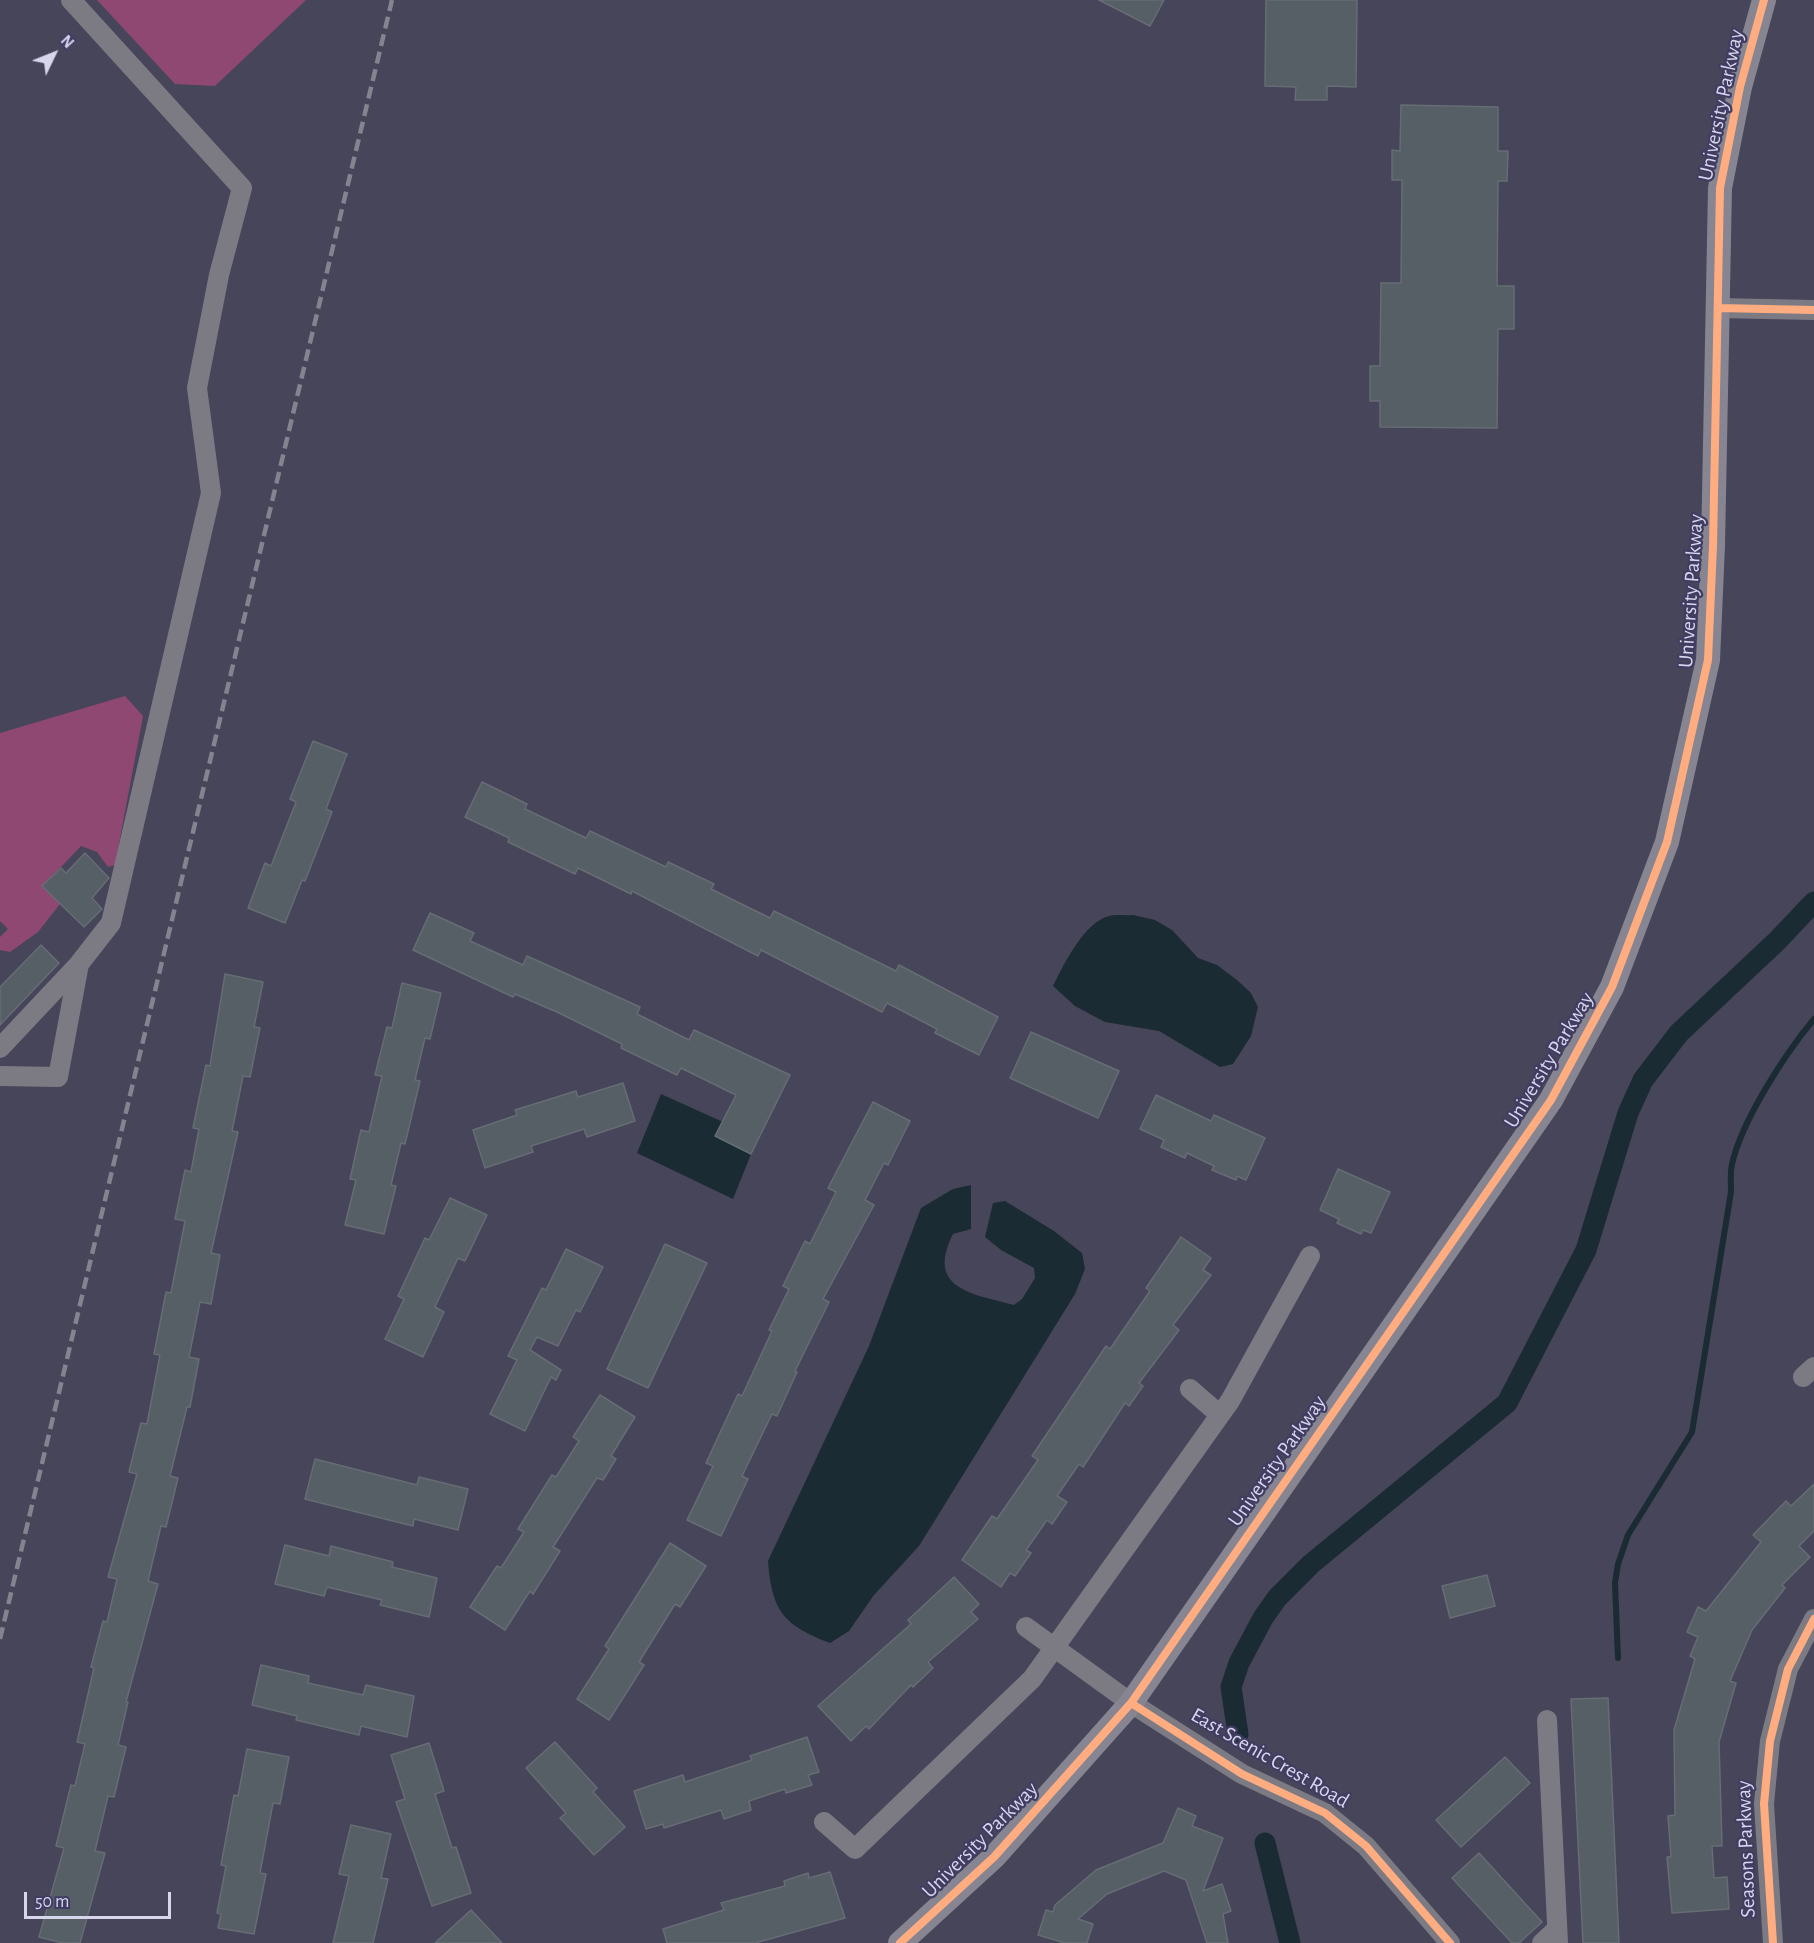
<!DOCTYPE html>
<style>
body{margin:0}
#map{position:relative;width:1814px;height:1943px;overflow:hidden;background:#47455a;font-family:"Alegreya Sans",sans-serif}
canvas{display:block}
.north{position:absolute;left:24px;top:24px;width:60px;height:60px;-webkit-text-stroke:4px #413d62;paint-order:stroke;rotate:47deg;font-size:16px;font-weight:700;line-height:24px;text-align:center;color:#d7d6ed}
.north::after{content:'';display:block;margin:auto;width:21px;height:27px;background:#d7d6ed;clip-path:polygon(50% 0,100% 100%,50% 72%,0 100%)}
.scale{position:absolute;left:24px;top:1892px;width:147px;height:27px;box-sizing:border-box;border:3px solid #d7d6ed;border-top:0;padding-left:8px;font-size:18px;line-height:21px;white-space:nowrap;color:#d7d6ed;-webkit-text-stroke:4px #413d62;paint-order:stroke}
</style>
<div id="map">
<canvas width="1814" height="1943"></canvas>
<div class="north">N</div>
<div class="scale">50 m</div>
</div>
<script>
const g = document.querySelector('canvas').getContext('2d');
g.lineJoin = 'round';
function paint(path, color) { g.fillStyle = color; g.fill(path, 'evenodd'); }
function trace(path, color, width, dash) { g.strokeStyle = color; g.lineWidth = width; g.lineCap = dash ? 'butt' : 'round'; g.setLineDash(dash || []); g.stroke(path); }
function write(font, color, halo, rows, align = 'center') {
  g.font = font + ' "Alegreya Sans",sans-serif'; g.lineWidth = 4.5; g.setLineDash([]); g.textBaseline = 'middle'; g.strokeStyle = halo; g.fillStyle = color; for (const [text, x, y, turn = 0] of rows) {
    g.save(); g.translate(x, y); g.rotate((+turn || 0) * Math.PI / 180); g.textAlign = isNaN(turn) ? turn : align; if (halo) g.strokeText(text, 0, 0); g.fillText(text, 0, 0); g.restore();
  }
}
paint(new Path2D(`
 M 97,0 L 306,0 L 215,86 L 175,84 Z
 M 125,696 L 143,716 L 115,865 L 108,867 L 97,852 L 81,846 L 43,886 L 60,904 L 38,932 L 10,952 L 0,950 L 0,937 L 8,929 L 0,921 L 0,733 Z`), '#8f4871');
paint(new Path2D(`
 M 1133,915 L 1155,920 L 1172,930 L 1198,958 L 1217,965 L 1237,980 L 1251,993 L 1258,1007 L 1251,1036 L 1233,1064 L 1220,1067 L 1159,1031 L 1105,1022 L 1075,1006 L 1053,986 C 1063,966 1084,922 1109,916 C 1116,914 1126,916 1133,915 Z
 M 661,1094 L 723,1122 L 716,1136 L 751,1154 L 733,1199 L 637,1153 Z
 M 971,1185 L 971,1229 L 953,1234 C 925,1289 973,1294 1014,1305 L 1022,1299 L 1035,1278 L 1034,1268 L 1001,1250 L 985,1237 L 993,1203 L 1005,1201 L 1054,1231 L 1082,1253 L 1085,1269 L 1075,1294 L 919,1546 L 874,1595 L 849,1631 L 830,1643 C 783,1625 772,1611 768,1561 L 869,1346 L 921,1208 L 953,1189 Z`), '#1a2b34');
trace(new Path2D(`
 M 1618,1658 L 1615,1583 L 1618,1564 L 1628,1535 L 1692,1432 L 1731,1192 C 1731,1183 1730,1173 1732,1164 C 1742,1120 1785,1054 1814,1019`), '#1a2b34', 6);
trace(new Path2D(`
 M 1238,1734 L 1231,1687 L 1239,1663 L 1263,1618 L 1277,1598 L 1311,1564 L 1507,1403 L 1586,1250 L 1628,1113 L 1643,1080 L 1679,1033 L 1777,941 L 1814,902
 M 1265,1843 L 1290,1943`), '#1a2b34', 21);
const building = new Path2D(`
 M 1099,0 L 1164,0 L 1150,26 Z
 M 1266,0 L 1357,0 L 1356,87 L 1327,86 L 1327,100 L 1295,100 L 1296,87 L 1265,86 Z
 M 1401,105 L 1498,107 L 1498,151 L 1508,151 L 1507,181 L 1498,181 L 1497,286 L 1514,286 L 1514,329 L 1498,329 L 1497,428 L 1380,427 L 1380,401 L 1370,401 L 1370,366 L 1380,366 L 1381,283 L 1401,283 L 1402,180 L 1392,180 L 1392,150 L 1400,151 Z
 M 313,741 L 347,754 L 326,809 L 332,812 L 305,881 L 302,880 L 285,923 L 248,908 L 265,863 L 271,866 L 296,802 L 290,799 Z
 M 482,782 L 527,804 L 525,809 L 586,838 L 590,831 L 666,867 L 668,862 L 714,884 L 711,889 L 770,918 L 774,911 L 896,971 L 899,965 L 998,1017 L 979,1055 L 935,1033 L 937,1029 L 887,1003 L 882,1012 L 761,950 L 758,956 L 632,891 L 631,894 L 578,868 L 575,874 L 508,842 L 509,838 L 465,817 Z
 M 85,853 L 109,878 L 92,898 L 102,909 L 84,927 L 42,886 L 61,868 L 66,873 Z
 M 430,913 L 474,933 L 470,941 L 523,965 L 527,956 L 640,1007 L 637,1014 L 689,1040 L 694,1030 L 790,1075 L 751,1154 L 715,1136 L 736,1095 L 681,1068 L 677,1075 L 621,1048 L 622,1044 L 557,1012 L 515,994 L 513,997 L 413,950 Z
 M 41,945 L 59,963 L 0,1025 L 0,987 Z
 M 225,974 L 263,982 L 254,1027 L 260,1028 L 250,1077 L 243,1076 L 232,1131 L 238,1132 L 211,1253 L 220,1255 L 211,1304 L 200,1302 L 189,1357 L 199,1359 L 190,1407 L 187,1407 L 170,1476 L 178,1478 L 166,1527 L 161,1526 L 148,1581 L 158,1584 L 126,1702 L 128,1702 L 118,1745 L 126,1747 L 114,1797 L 108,1796 L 95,1851 L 105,1853 L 80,1943 L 63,1943 L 39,1937 L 64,1848 L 56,1846 L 71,1785 L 75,1786 L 85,1744 L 77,1742 L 94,1668 L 91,1667 L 103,1621 L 107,1622 L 117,1579 L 108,1577 L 137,1474 L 129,1472 L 141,1423 L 147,1424 L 160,1355 L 154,1354 L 166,1292 L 171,1293 L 185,1221 L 175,1219 L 185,1170 L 191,1172 L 199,1129 L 193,1128 L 206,1065 L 210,1066 Z
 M 402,983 L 441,993 L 430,1039 L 425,1038 L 415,1080 L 420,1081 L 405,1144 L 401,1143 L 391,1185 L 396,1186 L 384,1234 L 345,1225 L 356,1180 L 350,1179 L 361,1130 L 369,1132 L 382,1076 L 375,1075 L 387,1027 L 392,1028 Z
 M 1031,1032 L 1119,1071 L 1098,1118 L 1010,1078 Z
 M 623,1083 L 635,1121 L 587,1137 L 584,1129 L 531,1146 L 533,1152 L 485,1168 L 473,1130 L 517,1115 L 515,1110 L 576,1091 L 578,1097 Z
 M 1156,1095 L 1211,1121 L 1214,1115 L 1265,1138 L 1246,1180 L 1237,1176 L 1236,1180 L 1212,1170 L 1214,1166 L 1187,1153 L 1185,1158 L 1161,1147 L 1164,1140 L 1140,1129 Z
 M 873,1102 L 910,1121 L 888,1165 L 884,1163 L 865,1200 L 874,1205 L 823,1299 L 829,1302 L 795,1371 L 797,1372 L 777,1416 L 772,1414 L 742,1476 L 748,1479 L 721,1536 L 687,1520 L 713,1466 L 706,1463 L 738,1394 L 742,1396 L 772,1331 L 769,1330 L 789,1289 L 783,1286 L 805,1241 L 810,1244 L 836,1192 L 828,1188 Z
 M 1338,1169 L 1390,1192 L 1371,1233 L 1363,1230 L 1361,1234 L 1337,1223 L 1339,1219 L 1320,1210 Z
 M 450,1198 L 487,1215 L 465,1261 L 458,1258 L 435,1307 L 444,1312 L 423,1357 L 385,1339 L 404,1299 L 398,1296 L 425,1238 L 429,1240 Z
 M 1181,1237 L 1211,1258 L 1203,1270 L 1211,1275 L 1173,1325 L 1179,1330 L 1139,1383 L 1143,1386 L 1129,1406 L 1125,1403 L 1083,1467 L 1079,1464 L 1057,1496 L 1067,1502 L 1052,1524 L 1047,1520 L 1026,1550 L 1031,1553 L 1015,1576 L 1010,1573 L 1001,1587 L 962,1560 L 992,1516 L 997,1519 L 1038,1460 L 1032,1456 L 1106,1346 L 1110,1349 L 1150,1291 L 1146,1288 Z
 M 665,1244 L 707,1263 L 648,1388 L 607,1369 Z
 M 566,1249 L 603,1267 L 580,1312 L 576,1310 L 558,1346 L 537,1337 L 530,1350 L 561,1370 L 556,1380 L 551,1377 L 525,1431 L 490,1414 L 517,1360 L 508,1356 L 542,1288 L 546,1290 Z
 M 600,1395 L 635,1417 L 611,1456 L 616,1459 L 603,1480 L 597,1478 L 553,1547 L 560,1551 L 533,1594 L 530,1591 L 505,1630 L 470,1607 L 497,1566 L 501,1568 L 524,1532 L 518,1529 L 552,1475 L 556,1477 L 579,1441 L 573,1437 Z
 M 315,1459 L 417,1485 L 419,1477 L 468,1489 L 458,1530 L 414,1519 L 413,1526 L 305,1499 Z
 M 1814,1484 L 1814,1531 L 1799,1546 L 1810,1557 L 1782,1585 L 1785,1588 L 1752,1630 L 1730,1681 L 1736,1683 L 1719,1742 L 1722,1846 L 1712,1846 L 1714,1878 L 1727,1877 L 1729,1909 L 1672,1913 L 1667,1857 L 1671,1857 L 1668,1816 L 1675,1815 L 1674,1730 L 1695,1659 L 1690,1656 L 1698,1637 L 1687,1632 L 1698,1607 L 1706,1611 L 1761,1542 L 1753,1535 L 1786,1501 L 1791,1506 Z
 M 670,1543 L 706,1566 L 680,1607 L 675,1604 L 639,1662 L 644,1665 L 609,1720 L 577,1699 L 609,1649 L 605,1646 Z
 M 285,1545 L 329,1556 L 331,1546 L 393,1562 L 392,1567 L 437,1578 L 429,1617 L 380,1605 L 382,1600 L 327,1587 L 324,1596 L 275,1584 Z
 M 1487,1575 L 1495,1606 L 1450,1618 L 1442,1586 Z
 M 954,1577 L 979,1604 L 971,1612 L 978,1619 L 928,1662 L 933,1668 L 913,1687 L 911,1685 L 869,1729 L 866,1726 L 851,1741 L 818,1706 L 911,1624 L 908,1620 Z
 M 261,1665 L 309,1676 L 308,1683 L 363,1695 L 366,1685 L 414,1696 L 407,1737 L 361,1726 L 359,1735 L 296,1720 L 297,1716 L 252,1705 Z
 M 1608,1698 L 1619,1943 L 1583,1943 L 1571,1699 Z
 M 807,1737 L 819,1772 L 808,1775 L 812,1785 L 786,1793 L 785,1789 L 749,1801 L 751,1810 L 724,1819 L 721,1810 L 664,1828 L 663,1824 L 646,1829 L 634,1791 L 683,1775 L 685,1782 L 752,1760 L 750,1756 Z
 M 555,1742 L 597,1788 L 593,1792 L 625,1827 L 594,1855 L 560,1818 L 566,1813 L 526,1768 Z
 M 429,1743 L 444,1791 L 435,1794 L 452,1848 L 456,1847 L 471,1893 L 432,1906 L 396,1802 L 405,1799 L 391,1755 Z
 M 247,1749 L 289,1757 L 280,1804 L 273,1803 L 260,1873 L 266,1874 L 254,1934 L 218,1928 L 221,1914 L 217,1913 L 226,1866 L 221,1865 L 234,1795 L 238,1796 Z
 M 1505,1757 L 1530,1783 L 1461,1847 L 1436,1820 Z
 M 1178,1808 L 1196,1816 L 1192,1826 L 1223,1838 L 1203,1891 L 1222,1884 L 1231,1911 L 1223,1914 L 1228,1943 L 1207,1943 L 1186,1880 L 1164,1871 L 1107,1894 L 1078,1919 L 1093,1924 L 1087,1943 L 1065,1943 L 1038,1935 L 1046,1910 L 1053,1912 L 1055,1905 L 1096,1870 L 1163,1843 Z
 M 351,1825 L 391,1834 L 381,1878 L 388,1879 L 373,1943 L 333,1943 L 349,1876 L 339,1874 Z
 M 1479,1853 L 1542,1922 L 1519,1943 L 1512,1943 L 1452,1878 Z
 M 830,1872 L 845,1918 L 755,1943 L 667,1943 L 663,1929 L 724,1910 L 721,1903 L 785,1886 L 784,1881 L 808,1873 L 809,1878 Z
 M 471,1910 L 502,1943 L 435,1943 Z`);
paint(building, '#565e66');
trace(building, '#666d74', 1.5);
trace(new Path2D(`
 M 1718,308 L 1814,310
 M 0,1048 L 79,964 L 111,923 L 211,493 L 197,388 L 219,275 L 242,188 L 71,0
 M 0,1076 L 58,1077 L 79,964
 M 1803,1377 L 1814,1367
 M 1190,1389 L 1220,1415
 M 1026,1627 L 1131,1703 L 1242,1774 L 1325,1813 L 1366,1846 L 1450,1943
 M 1547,1720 L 1558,1943
 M 824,1822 L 855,1849 L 1032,1679 L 1230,1401 L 1310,1256
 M 1542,1943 L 1557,1929
 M 1773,1943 L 1764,1804 L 1770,1741 L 1788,1669 L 1814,1619`), '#7c7b84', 20);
trace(new Path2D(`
 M 900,1943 L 994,1857 L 1131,1703 L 1551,1100 L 1612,987 L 1667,842 L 1708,660 L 1713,546 L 1720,188 L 1740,87 L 1764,0`), '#868591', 24);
trace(new Path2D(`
 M 0,1639 L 392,0`), '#84838f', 4.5, [12, 6]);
trace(new Path2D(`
 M 1718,308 L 1814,310
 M 1131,1703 L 1242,1774 L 1325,1813 L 1366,1846 L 1450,1943
 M 900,1943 L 994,1857 L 1131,1703 L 1551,1100 L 1612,987 L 1667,842 L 1708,660 L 1713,546 L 1720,188 L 1740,87 L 1764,0
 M 1773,1943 L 1764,1804 L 1770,1741 L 1788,1669 L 1814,1619`), '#ffac80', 8);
write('21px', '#d7d6ed', '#413d62', [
 ["University Parkway",1721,105,-78],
 ["University Parkway",1691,591,-86],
 ["University Parkway",1549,1060,-59],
 ["University Parkway",1277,1461,-55],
 ["East Scenic Crest Road",1270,1758,30],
 ["University Parkway",980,1840,-45],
 ["Seasons Parkway",1746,1849,-92]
]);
</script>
